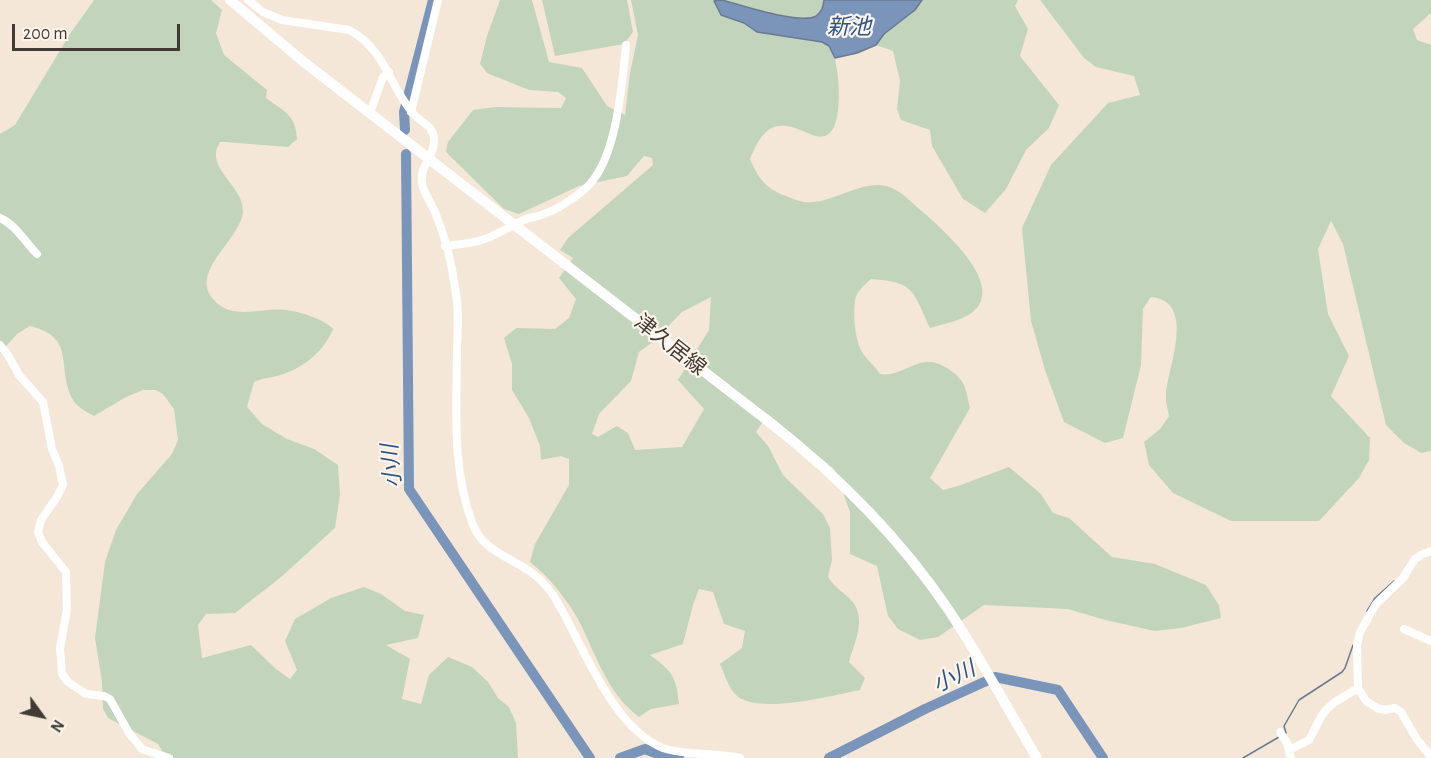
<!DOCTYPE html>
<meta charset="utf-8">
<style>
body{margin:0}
#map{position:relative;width:1431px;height:758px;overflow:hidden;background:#f4e7d7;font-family:"Alegreya Sans",sans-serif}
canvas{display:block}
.north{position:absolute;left:12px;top:686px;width:60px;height:60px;-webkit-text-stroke:4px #fdf5ec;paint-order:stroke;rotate:123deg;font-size:16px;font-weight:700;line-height:24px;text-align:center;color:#413b35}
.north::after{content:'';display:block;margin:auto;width:21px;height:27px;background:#413b35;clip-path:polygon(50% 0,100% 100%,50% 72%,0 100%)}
.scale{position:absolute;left:12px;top:24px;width:168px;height:27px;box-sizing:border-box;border:3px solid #413b35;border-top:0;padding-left:8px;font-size:18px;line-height:21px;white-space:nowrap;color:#413b35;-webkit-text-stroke:4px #fdf5ec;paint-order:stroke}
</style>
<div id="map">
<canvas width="1431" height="758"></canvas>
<div class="north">N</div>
<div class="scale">200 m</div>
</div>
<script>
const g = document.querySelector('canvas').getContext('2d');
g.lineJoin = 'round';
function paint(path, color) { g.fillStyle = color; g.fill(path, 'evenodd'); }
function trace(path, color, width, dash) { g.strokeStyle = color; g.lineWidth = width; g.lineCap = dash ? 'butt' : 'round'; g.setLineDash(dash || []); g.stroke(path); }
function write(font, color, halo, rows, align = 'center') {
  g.font = font + ' "Alegreya Sans","Noto Sans JP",sans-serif'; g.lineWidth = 4.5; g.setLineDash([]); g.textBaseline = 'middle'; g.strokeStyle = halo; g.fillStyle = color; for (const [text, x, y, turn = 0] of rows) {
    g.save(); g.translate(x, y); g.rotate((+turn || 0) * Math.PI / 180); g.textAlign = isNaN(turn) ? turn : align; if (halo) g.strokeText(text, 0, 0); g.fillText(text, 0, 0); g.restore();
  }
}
paint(new Path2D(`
 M 94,0 L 211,0 L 222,10 L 216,33 L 224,55 L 267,90 L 266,98 C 283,111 296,114 297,139 L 288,147 L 225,142 L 220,142 C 203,168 245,186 243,212 C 240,240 191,270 212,298 C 231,322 261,307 286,310 C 301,312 322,318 333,329 C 324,352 301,370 277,376 C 269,378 262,378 254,382 L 247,407 L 262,424 L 287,439 L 314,449 L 338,465 L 340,494 L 335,528 L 280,578 L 235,613 L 206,614 L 198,625 L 202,658 L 251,645 L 276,669 L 290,679 L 297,670 L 285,641 L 295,619 L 331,598 L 364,587 L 381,594 L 405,611 L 424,615 L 418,638 L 386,645 L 410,659 L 402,699 L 421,704 L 429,675 L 448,657 L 472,667 L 488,682 L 498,698 L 509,707 L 516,723 L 518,758 L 166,758 L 158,744 L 108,718 L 103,709 L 102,682 L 95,638 L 105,562 L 116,530 L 137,494 L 172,454 L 178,440 L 174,409 L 163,394 L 156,390 L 143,390 L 126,397 L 94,416 C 84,411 74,405 70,394 C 58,362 74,337 30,326 L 17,334 L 0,353 L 0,134 L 15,125 L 70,34 Z
 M 500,0 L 532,0 L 549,62 L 582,68 L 607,106 L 625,115 L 630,73 L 638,35 L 631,0 L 718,0 L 714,1 L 721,15 L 744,23 L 757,32 L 822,42 C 824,43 828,46 830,47 C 840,61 845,127 827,135 C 820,139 812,135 805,132 C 773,117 762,130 750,159 C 758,178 766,189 786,196 C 792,198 798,201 804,202 C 834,206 867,173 896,190 C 904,194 911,202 917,207 C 937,224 993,272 981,301 C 973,320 946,323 930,328 C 913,291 915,282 871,279 C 864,285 856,292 855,301 C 853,316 855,340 862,352 C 867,360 875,366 880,374 C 896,377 910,364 925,362 C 939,360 958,373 964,385 C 967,392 968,401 970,408 L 930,478 L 943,490 L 958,486 L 1009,467 L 1041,494 L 1053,513 L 1069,518 L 1112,557 L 1155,564 L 1206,585 L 1219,605 L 1221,618 L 1181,628 L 1155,631 L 1105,620 L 1068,609 L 984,605 L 938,637 L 920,640 L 898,629 L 888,616 L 877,566 L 850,554 L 850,512 L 835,470 L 768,414 L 756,432 L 768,446 L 783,475 L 823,514 L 830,528 L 832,560 L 828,577 C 835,589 849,595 855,605 C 865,623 854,644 849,662 L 865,678 L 860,690 C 834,695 753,717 734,693 C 728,686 724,673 720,664 L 742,648 L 745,631 L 724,624 L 713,592 L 699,589 L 693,605 L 683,644 L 650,655 C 673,672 676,676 679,704 L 651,709 L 639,717 C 606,692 596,654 578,619 C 565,597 550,578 530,562 L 535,544 L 569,485 L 569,459 L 561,456 L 541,460 L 540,446 L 529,418 L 512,390 L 512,364 L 504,338 L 516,328 L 555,329 L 569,318 L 576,299 L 559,278 L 573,258 L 560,250 L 568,238 L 653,165 L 652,158 L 644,156 L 627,176 L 579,186 L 519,214 L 504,209 L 446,152 L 448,142 L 473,110 L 495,107 L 561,108 L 566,98 L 558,92 L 529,90 L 487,73 L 480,64 L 487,36 ZM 711,297 L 709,330 L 678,380 L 704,409 L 682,447 L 635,450 L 628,433 L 617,426 L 598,437 L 592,434 L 599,414 L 631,381 L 639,352 L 653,342 L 682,312 Z
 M 542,0 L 627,0 L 633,32 L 624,44 L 555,56 Z
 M 722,0 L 824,0 L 824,1 C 823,7 822,13 815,16 C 799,25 741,6 722,0 Z
 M 922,0 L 1018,0 L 1015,6 L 1028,29 L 1020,56 L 1059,105 L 1049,128 L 1026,150 L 1006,189 L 985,213 L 963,199 L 932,146 L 930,130 L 901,120 L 897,109 L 900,81 L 893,51 L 876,45 L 884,34 Z
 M 1040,0 L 1431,0 L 1431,13 L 1413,29 L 1417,40 L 1431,45 L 1431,451 L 1421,453 L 1404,443 L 1386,425 L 1343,244 L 1331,221 L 1318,249 L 1328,314 L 1349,356 L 1331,396 L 1370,438 L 1369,460 L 1359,478 L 1319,521 L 1231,521 L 1173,493 L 1149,465 L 1144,442 L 1160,429 L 1169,416 C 1168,409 1165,401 1166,393 C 1169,365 1196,301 1151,297 L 1143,309 L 1141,365 L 1123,438 L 1105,443 L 1064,422 L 1045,370 L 1031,321 L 1022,228 L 1051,165 L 1108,103 L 1140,95 L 1134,76 L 1096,67 L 1084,58 Z`), '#c3d4bd');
const water = new Path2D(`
 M 722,0 C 741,5 800,25 816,16 C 822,12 823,7 824,0 L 922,0 L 915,10 L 884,34 L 876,45 L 857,53 L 835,58 L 829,46 L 822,42 L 757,32 L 744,23 L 721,15 L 714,1 Z`);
paint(water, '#7a95b9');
trace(water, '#697a91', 1.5);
trace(new Path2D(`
 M 1367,611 L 1375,598 L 1394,581
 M 1286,733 L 1284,726 L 1299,700 L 1342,672 L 1345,668 L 1353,645
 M 1243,758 L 1279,737`), '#697a91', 1.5);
trace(new Path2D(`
 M 405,130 L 404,112 L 433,0
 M 406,154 L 409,489 L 590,758
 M 620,758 L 645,749 L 660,755 L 679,758
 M 829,758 L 925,709 L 995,677 L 1058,690 L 1103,758`), '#7a95b9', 10);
trace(new Path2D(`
 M 248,0 L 263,12 L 282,20 L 349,30 C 385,49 388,83 412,112 C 419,122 434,125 434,139 C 435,156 419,167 422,183 C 423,193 431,202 435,212 C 444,234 452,264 455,288 C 459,307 458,328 457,347 C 457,407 451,468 473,525 C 485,554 515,558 536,576 C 546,584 553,594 559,605 C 584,648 613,728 663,748 C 685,756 716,752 740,758
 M 411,112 L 438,0
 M 370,113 L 383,77 L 389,72
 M 0,218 C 16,225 25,242 37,254
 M 445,246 C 461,244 479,243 494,235 C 505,230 515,224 526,219 C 532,217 538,217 544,214 C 558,209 575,198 586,188 C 617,160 622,84 626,45
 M 0,345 L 8,355 L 19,375 L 43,402 L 52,449 L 59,466 L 63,485 L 57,497 L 41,520 L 38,532 L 42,542 L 66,572 L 67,610 L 60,648 L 62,674 L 68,682 L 86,694 L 104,696 L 110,699 L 129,733 L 142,749 L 169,758
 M 1431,551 L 1423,554 L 1415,559 L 1403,578 L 1376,604 L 1360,632 L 1357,645 L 1358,688 L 1366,701 L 1377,708 L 1385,710 L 1395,708 L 1401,712 L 1416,738 L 1431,757
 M 1404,629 L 1431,641
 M 1280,732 L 1287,743 L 1291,758
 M 1289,750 L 1309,740 L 1321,717 L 1327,709 L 1335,702 L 1358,688`), '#fff', 8);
trace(new Path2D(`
 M 230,0 L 305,63 L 768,421 C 836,474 899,537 948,609 C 980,657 1007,708 1037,758`), '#fff', 10);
write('21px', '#413b35', '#fdf5ec', [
 ["津久居線",670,345,38]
]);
write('italic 22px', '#2e5484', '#fdf5ec', [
 ["新池",849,27],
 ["小川",392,466,-95],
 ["小川",954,677,-26]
]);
</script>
